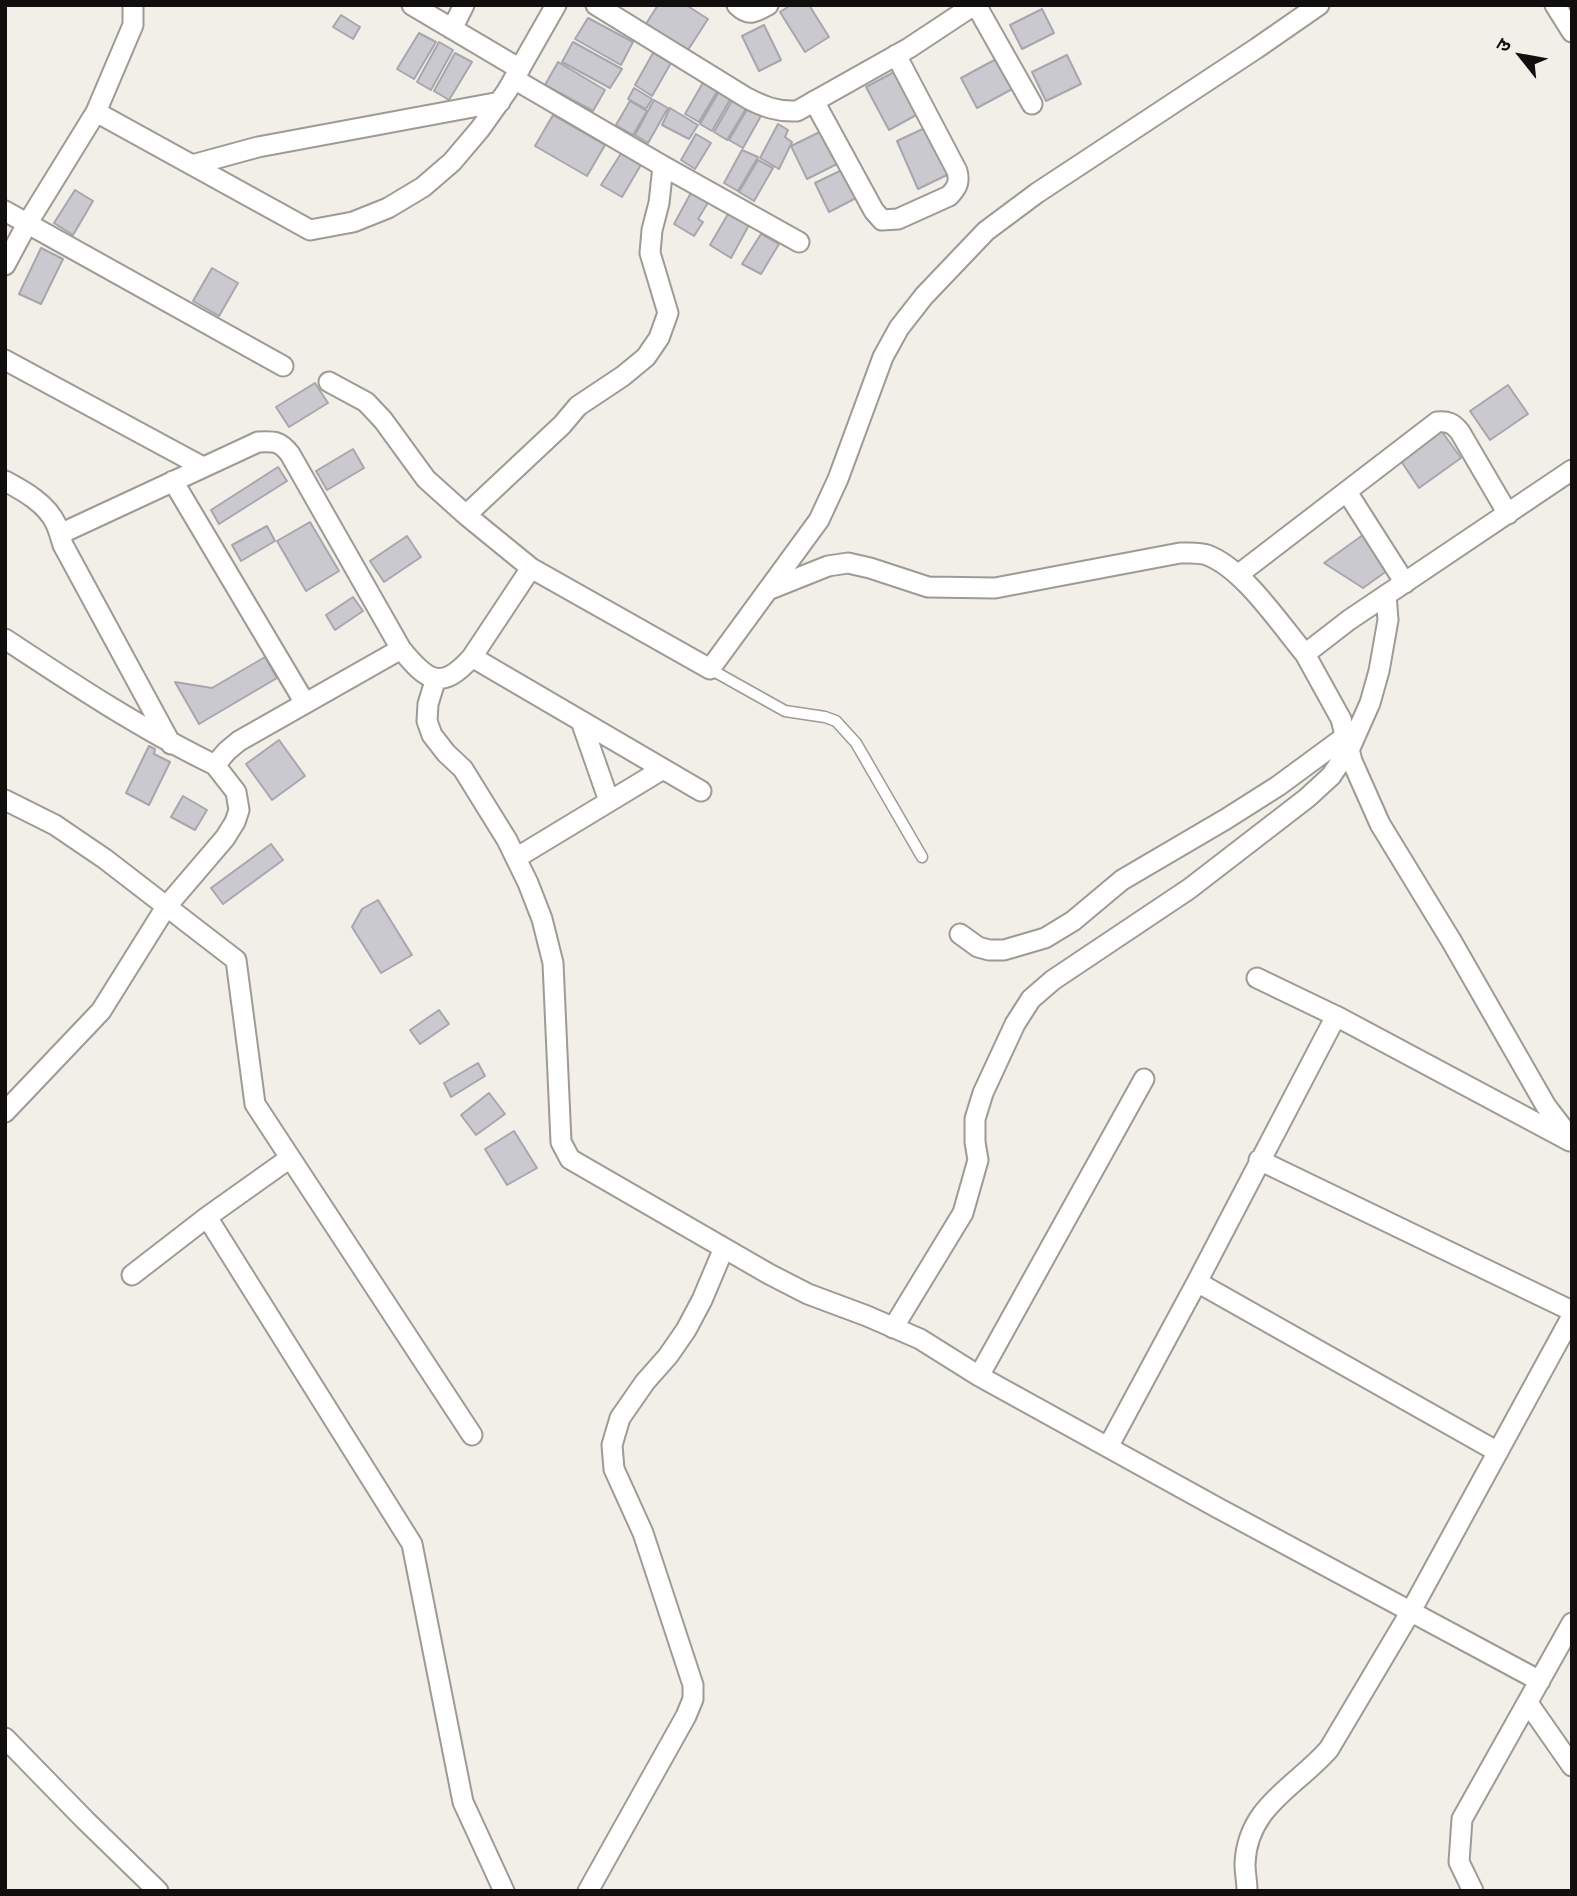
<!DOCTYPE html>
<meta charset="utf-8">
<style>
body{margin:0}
#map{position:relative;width:1577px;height:1896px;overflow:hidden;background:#f2eee8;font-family:Raleway,"Noto Sans Devanagari",sans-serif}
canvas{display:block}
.frame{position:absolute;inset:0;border:7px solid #100f0d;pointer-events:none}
.north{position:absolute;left:1486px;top:21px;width:70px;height:70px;-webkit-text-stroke:5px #f2eee8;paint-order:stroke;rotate:301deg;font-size:19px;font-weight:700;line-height:28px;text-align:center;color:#100f0d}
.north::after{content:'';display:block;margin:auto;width:24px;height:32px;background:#100f0d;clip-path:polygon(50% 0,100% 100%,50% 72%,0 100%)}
</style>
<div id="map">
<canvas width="1577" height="1896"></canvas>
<div class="frame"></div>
<div class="north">उ</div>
</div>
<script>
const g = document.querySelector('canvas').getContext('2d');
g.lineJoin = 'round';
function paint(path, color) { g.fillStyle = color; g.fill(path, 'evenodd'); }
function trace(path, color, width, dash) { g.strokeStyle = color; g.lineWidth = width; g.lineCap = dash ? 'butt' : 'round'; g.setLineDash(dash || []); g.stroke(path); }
const building = new Path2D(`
 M 658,5 L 686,5 L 708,19 L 686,53 L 644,27 Z
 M 791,5 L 809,5 L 829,37 L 805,52 L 780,12 Z
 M 1042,9 L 1054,33 L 1022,49 L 1010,25 Z
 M 341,15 L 360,27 L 353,39 L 333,27 Z
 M 588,18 L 633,42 L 621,65 L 575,39 Z
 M 764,25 L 781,60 L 759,71 L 742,36 Z
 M 419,33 L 436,42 L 414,79 L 397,69 Z
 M 439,42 L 453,50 L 431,90 L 417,82 Z
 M 573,42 L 622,69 L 610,88 L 562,62 Z
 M 455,53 L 472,62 L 449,100 L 434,91 Z
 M 653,53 L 671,63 L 652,96 L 635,85 Z
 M 1067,55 L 1081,84 L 1046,101 L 1032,72 Z
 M 1000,57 L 1016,87 L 977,108 L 961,78 Z
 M 558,62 L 605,90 L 593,111 L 545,85 Z
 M 896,71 L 918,114 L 889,130 L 866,87 Z
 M 704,81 L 718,90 L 699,122 L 685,114 Z
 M 634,88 L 652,99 L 646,109 L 628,99 Z
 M 720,90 L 731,98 L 712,131 L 700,124 Z
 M 733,99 L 747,107 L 727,140 L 714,132 Z
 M 654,100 L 668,108 L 648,143 L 635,135 Z
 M 630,101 L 647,111 L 633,135 L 616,125 Z
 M 749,106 L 762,114 L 743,148 L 729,140 Z
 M 670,108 L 698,125 L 689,139 L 662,125 Z
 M 553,115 L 605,145 L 587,176 L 535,146 Z
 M 778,124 L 788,130 L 785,137 L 792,142 L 779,169 L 760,158 Z
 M 927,127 L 951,173 L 918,189 L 897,141 Z
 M 824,130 L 839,163 L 807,179 L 791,146 Z
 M 696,134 L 711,143 L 695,169 L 681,160 Z
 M 742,150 L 758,157 L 738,191 L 724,183 Z
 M 622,152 L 642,163 L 622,197 L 601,185 Z
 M 758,160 L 773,168 L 754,201 L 739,192 Z
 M 846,168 L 860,196 L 829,212 L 815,183 Z
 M 75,190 L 93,201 L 73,235 L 54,223 Z
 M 692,191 L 709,201 L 698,219 L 703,222 L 694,236 L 674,224 Z
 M 728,214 L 749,225 L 731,258 L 710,245 Z
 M 761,234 L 779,244 L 761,274 L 742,264 Z
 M 41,248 L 63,259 L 41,304 L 19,294 Z
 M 212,268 L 238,283 L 219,316 L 193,301 Z
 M 315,383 L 328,403 L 289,427 L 276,407 Z
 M 1508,385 L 1528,414 L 1490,440 L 1470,411 Z
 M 1440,429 L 1461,458 L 1419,488 L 1399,458 Z
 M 353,449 L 364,468 L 327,490 L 316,471 Z
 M 278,467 L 287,481 L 219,524 L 211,510 Z
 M 310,522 L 339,571 L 306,591 L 277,541 Z
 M 267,526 L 275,541 L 241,561 L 232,545 Z
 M 1367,532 L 1391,568 L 1363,588 L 1324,563 Z
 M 407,536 L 421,557 L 384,582 L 370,561 Z
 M 353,597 L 363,611 L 335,630 L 326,615 Z
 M 265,657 L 277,678 L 199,724 L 175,682 L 212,688 Z
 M 279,740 L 305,776 L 272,800 L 246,764 Z
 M 149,746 L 155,749 L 154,754 L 170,762 L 149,805 L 126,793 Z
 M 183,796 L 207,810 L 195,830 L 171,817 Z
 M 271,844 L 283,860 L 223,904 L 211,888 Z
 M 378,900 L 412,955 L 381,973 L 352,927 L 362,909 Z
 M 439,1010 L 449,1024 L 420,1044 L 410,1030 Z
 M 478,1063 L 485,1076 L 451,1097 L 444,1083 Z
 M 489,1093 L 505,1114 L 476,1135 L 461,1115 Z
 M 514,1131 L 537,1168 L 507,1185 L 485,1149 Z`);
paint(building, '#cac9d0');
trace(building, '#a7a6ad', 2);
const service = new Path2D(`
 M 710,669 L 785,711 L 825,717 L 836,721 L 856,743 L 922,857`);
const minor = new Path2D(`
 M 412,5 L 520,69
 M 596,5 L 747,98 C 764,107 778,112 797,111 L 909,48 L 974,5
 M 737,5 C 749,17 756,12 768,5
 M 976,5 L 1032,104
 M 1555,5 L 1572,32
 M 452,29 L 464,5
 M 514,79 L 663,166 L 799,242
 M 814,101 L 874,211 L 882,220 L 898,219 L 949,196 C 957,188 960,182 957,171 L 896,55
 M 96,112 L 310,230 L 353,222 L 388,208 L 423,187 L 452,162 L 480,129 L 507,91 L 556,5
 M 192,165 L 258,147 L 500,102
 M 5,211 L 283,366
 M 5,265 L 27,224 L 96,112 L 133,25 L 133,5
 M 5,360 L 203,467
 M 329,382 L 366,402 L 383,420 L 426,479 L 466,515 L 531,568
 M 5,481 C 24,491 47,504 56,524 C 59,531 61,538 63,545 L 171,744
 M 173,481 L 305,703
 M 1347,492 L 1405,583
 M 466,515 L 562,425 L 578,406 L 623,376 L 646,357 L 659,338 L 668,313 L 650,253 L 652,230 L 659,203 L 663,166
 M 60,534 L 258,442 C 274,441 280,441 290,454 L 401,649 C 427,681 441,692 472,657 L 531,568 L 710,669 L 819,520 L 838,479 L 883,357 L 899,328 L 924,296 L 986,231 L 1037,193 L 1257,48 L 1319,5
 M 1239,574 L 1437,422 C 1448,421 1453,423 1460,432 L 1508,514
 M 768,590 L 828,566 L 848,563 L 870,568 L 928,587 L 995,588 L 1180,553 C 1189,553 1199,552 1207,555 C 1243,568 1280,624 1305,654 L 1349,620 L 1572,470
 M 5,639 C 73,684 141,729 215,765
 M 1305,654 L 1341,719 L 1352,761 L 1380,824 L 1452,942 L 1546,1106 L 1572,1140
 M 472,657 L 701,791
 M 436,678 L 428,704 L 427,721 L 432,735 L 446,753 L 463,769 L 507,840 L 528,883 L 542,919 L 553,963 L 561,1142 L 570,1159 L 769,1274 L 808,1294 L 867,1316 L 920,1339 L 979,1376 L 1218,1508 L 1540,1681
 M 581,721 L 609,801
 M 5,800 L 55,825 L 105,859 L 236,960 L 255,1104 L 472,1435
 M 516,858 L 663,769
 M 960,934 L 978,947 L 989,950 L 1004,950 L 1045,938 L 1073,921 L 1122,880 L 1226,819 L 1278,786 L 1346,736
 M 1257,978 L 1336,1016 L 1570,1141
 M 5,1112 L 101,1011 L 166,907 L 225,838 L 235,822 L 239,810 L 236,792 L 215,765 L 227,751 L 239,741 L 401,649
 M 1259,1160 L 1572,1311
 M 207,1217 L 412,1544 L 463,1802 L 504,1891
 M 132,1275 L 207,1217 L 290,1158
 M 1197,1282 L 1498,1452
 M 893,1328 L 963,1213 L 978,1160 L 975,1142 L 975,1119 L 983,1093 L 1015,1024 L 1031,999 L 1053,980 L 1189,889 L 1307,798 L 1331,776 L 1350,748 L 1370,703 L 1379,671 L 1388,620 L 1386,595
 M 979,1376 L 1144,1079
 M 1108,1447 L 1197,1282 L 1336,1016
 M 1528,1703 L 1572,1766
 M 5,1738 L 85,1820 L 158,1891
 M 588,1891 L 686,1716 L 693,1699 L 693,1685 L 643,1533 L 614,1469 L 612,1445 L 620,1418 L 645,1382 L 668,1356 L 686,1330 L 702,1300 L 724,1248
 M 1247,1891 C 1247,1882 1245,1872 1245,1864 C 1247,1806 1296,1787 1329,1749 L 1411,1611 L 1572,1316
 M 1473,1891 L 1459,1862 L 1462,1819 L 1572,1623`);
trace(service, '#9e9a94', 13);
trace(minor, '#9e9a94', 23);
trace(service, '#fff', 10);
trace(minor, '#fff', 19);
</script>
